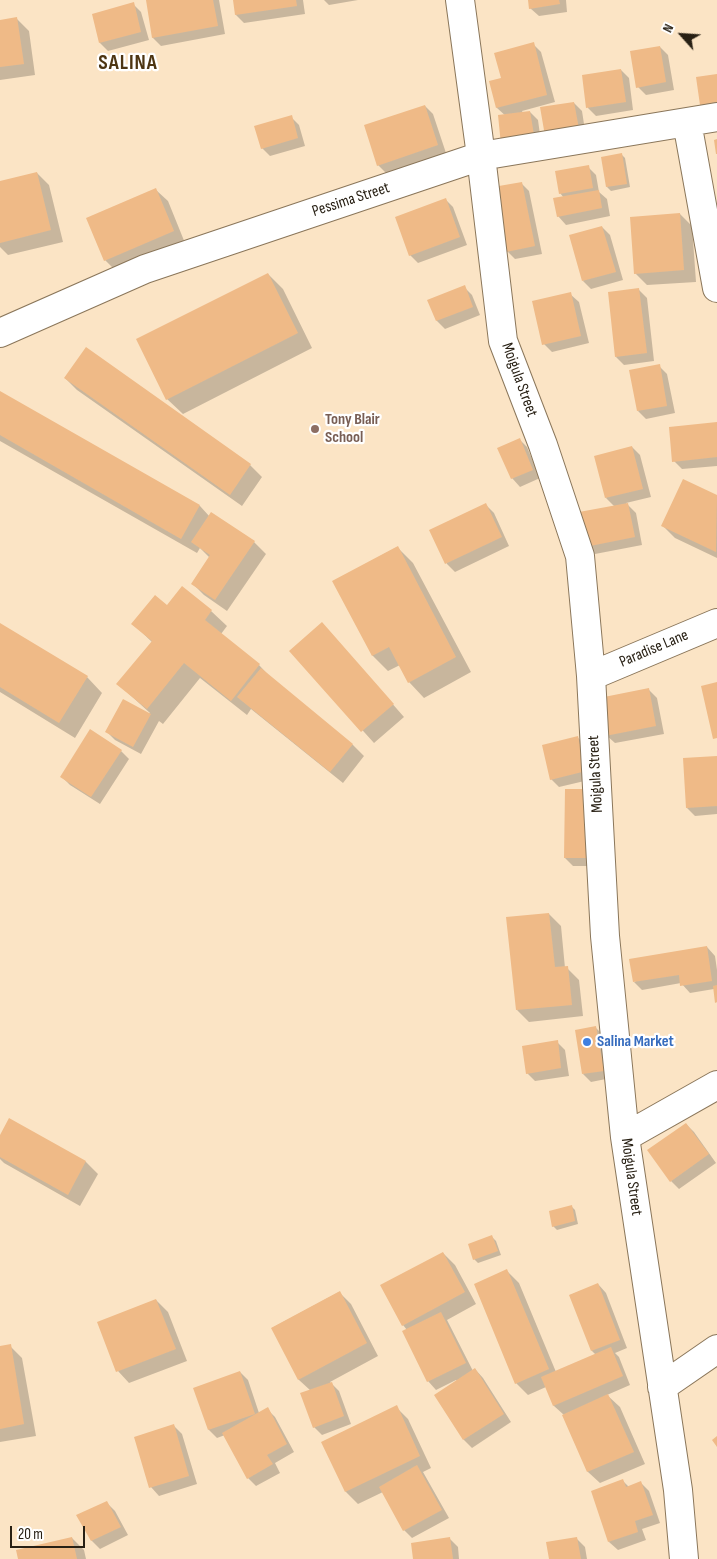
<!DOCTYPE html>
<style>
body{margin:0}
#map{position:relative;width:717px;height:1559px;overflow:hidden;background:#fbe4c5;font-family:"Sofia Sans Condensed",sans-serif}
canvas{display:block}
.north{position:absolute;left:657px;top:10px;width:50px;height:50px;-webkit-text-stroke:4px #fff;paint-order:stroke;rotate:296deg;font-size:14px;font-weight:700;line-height:20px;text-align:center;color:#282014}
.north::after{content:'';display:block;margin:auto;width:18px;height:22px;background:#282014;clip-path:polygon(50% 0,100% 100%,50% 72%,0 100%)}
.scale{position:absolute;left:10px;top:1526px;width:75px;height:22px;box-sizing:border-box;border:2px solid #282014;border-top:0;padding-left:6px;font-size:15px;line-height:18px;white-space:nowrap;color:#282014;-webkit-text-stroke:4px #fff;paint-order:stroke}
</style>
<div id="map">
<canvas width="717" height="1559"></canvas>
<div class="north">N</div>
<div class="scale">20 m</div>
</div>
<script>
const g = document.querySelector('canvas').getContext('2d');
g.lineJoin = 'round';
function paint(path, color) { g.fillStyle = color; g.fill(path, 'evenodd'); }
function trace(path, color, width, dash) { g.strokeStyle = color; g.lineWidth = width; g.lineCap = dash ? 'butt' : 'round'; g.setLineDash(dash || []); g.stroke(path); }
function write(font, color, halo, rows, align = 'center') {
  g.font = font + ' "Sofia Sans Condensed",sans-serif'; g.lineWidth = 4.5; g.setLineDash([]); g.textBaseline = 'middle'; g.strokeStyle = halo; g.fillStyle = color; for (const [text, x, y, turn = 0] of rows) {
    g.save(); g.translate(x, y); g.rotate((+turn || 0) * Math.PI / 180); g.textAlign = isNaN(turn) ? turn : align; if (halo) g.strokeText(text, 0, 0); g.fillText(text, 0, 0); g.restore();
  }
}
paint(new Path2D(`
 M 147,0 L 219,0 L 225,34 L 161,46 L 153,38 Z
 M 234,0 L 303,0 L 305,14 L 244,23 L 236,15 Z
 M 324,0 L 358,0 L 329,5 Z
 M 529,0 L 566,0 L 567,12 L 539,16 L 530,8 Z
 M 133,4 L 141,12 L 149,40 L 108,51 L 100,43 L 93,15 Z
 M 17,19 L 29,31 L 35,75 L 0,80 L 0,21 Z
 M 533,44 L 541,52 L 555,102 L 522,111 L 523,113 L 530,112 L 538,120 L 542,149 L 497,108 L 491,82 L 502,79 Z
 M 660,47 L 668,55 L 674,90 L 646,95 L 638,87 Z
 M 621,70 L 629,78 L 633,110 L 596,116 L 588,108 L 583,76 Z
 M 717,75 L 717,111 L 709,112 L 701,104 Z
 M 574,103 L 582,111 L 586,137 L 554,143 Z
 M 425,106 L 433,114 L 446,153 L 386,173 L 378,165 Z
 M 291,117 L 299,125 L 305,146 L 270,156 L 262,148 Z
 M 621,154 L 625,158 L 630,187 L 611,191 L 607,187 Z
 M 588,167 L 596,175 L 599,192 L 607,199 L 610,216 L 566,225 L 558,216 L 564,198 L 560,193 Z
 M 37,173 L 49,185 L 63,242 L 8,255 L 0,247 L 0,183 Z
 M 521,183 L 529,191 L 542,254 L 515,259 L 507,251 Z
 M 156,190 L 168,201 L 185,243 L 117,272 L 105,260 Z
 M 445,199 L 453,207 L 467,245 L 418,263 L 410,255 Z
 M 680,214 L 692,226 L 696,282 L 647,285 L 635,273 Z
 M 602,227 L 610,235 L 623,280 L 591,289 L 583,281 Z
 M 268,274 L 283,289 L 312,348 L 183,414 L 167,399 Z
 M 464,287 L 472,295 L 480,315 L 445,329 L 437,321 L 429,300 Z
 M 639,290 L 647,298 L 654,361 L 624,365 L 616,357 Z
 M 570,294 L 579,302 L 589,343 L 552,352 L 544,344 Z
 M 86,349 L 250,465 L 262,477 L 242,506 L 77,390 L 65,378 Z
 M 659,366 L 667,374 L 675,413 L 646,419 L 638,411 Z
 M 0,392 L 200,506 L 210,517 L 254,542 L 266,554 L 227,611 L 204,595 L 193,584 L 210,558 L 200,548 L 197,553 L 0,441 Z
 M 717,423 L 717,466 L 682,469 L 674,461 Z
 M 519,439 L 527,447 L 540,478 L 520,487 L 512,478 Z
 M 632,447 L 640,455 L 651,497 L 626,503 L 636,513 L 642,545 L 595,554 L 587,546 L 615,507 L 606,498 Z
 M 683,481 L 717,496 L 717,558 L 675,538 L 663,526 Z
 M 486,505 L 494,513 L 509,546 L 455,572 L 447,564 L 431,531 Z
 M 397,547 L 413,563 L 471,672 L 424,698 L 409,682 L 400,665 L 388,671 L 373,656 L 334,581 Z
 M 183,588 L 211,611 L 227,626 L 221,634 L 259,665 L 274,681 L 353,745 L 364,756 L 343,783 L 251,709 L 247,715 L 200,678 L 163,724 L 159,721 L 141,754 L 115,740 L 107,732 L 150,713 L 118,684 L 152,642 L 133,624 L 167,607 Z
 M 0,625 L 87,677 L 102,693 L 75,738 L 0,692 Z
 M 333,636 L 404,717 L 374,743 L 291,651 Z
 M 649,690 L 657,698 L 664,734 L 615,743 L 606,735 Z
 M 577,737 L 586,745 L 593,779 L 559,787 L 551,779 Z
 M 121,751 L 129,759 L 100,804 L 70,785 L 62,777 Z
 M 717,758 L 717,814 L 695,816 L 687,808 Z
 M 566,790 L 603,866 L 573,866 L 565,858 Z
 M 549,914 L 561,926 L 565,968 L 567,968 L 579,980 L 583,1016 L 529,1022 L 517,1010 Z
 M 707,947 L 715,956 L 717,970 L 717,1003 L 714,989 L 690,993 L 681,983 L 642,990 L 634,982 Z
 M 596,1028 L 604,1036 L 611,1078 L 591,1082 L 583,1074 Z
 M 557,1042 L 565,1050 L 569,1076 L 535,1081 L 527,1073 Z
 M 10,1120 L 86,1162 L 98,1174 L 80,1206 L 4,1163 L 0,1159 L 0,1138 Z
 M 686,1124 L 694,1132 L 716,1163 L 679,1189 L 671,1181 L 649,1151 Z
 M 571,1206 L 575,1210 L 578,1224 L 557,1230 L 553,1226 Z
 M 492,1237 L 496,1241 L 501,1255 L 478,1263 L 474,1259 Z
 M 443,1253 L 455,1265 L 476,1304 L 447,1320 L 473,1371 L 475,1369 L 483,1378 L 511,1422 L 472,1448 L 464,1440 L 436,1395 L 457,1381 L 456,1380 L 436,1390 L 428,1381 L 407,1330 L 403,1325 Z
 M 507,1271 L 519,1283 L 556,1372 L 596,1355 L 592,1351 L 570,1295 L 598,1284 L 606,1293 L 627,1348 L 615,1353 L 619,1357 L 630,1385 L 607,1395 L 620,1407 L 645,1464 L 600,1483 L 588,1472 L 564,1415 L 554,1406 L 546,1387 L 528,1395 L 516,1383 Z
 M 339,1292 L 351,1304 L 378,1356 L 330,1382 L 339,1391 L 351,1424 L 322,1435 L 314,1427 L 311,1391 L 299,1380 L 272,1328 Z
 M 156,1300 L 168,1312 L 187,1361 L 129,1383 L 118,1371 Z
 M 10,1346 L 22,1358 L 36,1436 L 0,1442 L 0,1348 Z
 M 240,1372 L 248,1380 L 259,1413 L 267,1409 L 275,1417 L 294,1452 L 275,1463 L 280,1473 L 256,1486 L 248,1478 L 225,1435 L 217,1438 L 209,1430 L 195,1388 Z
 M 396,1407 L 408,1419 L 431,1468 L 423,1472 L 449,1518 L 412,1538 L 404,1530 L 383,1492 L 358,1504 L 346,1492 L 323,1442 Z
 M 174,1426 L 182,1434 L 197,1484 L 159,1496 L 151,1487 Z
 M 623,1481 L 629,1487 L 641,1483 L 649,1491 L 660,1523 L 642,1529 L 646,1540 L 618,1550 L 609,1542 Z
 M 107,1503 L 115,1511 L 128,1535 L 100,1549 L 92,1541 L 78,1516 Z
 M 72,1538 L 84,1550 L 86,1559 L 20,1559 Z
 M 450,1539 L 458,1547 L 459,1559 L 415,1559 Z
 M 577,1539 L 585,1547 L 587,1559 L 550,1559 Z`), '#0003');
paint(new Path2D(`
 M 146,0 L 213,0 L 218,26 L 152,38 Z
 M 233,0 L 296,0 L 297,6 L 235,15 Z
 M 528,0 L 559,0 L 560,4 L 529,9 Z
 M 134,2 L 141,32 L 99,43 L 92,14 Z
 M 17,17 L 24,64 L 0,67 L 0,20 Z
 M 534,42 L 547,95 L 496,108 L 489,81 L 501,78 L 494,53 Z
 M 660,46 L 666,82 L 636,88 L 630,51 Z
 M 621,69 L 626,102 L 586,108 L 582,75 Z
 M 717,74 L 717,102 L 700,105 L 696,77 Z
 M 574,102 L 579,129 L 545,136 L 540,107 Z
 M 425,105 L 438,145 L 377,166 L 364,125 Z
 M 530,111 L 535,141 L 501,145 L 498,115 Z
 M 292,115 L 298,138 L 261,149 L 254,126 Z
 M 717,139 L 717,154 L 716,154 L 714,140 Z
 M 622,153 L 627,184 L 606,187 L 601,157 Z
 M 589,165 L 593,188 L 559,194 L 555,171 Z
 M 37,172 L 51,230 L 0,243 L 0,181 Z
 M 522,182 L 535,246 L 506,252 L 493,187 Z
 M 156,188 L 174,231 L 104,261 L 86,218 Z
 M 599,190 L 602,208 L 557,217 L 553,198 Z
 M 446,198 L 460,237 L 409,256 L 395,217 Z
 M 680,213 L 684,270 L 634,274 L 630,217 Z
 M 602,226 L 616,272 L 582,281 L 569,235 Z
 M 268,273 L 298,333 L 166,400 L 136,339 Z
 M 465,285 L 473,307 L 436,321 L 427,300 Z
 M 639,288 L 647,353 L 615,357 L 608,292 Z
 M 571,292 L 581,336 L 542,345 L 532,301 Z
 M 86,347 L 251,464 L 230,495 L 64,378 Z
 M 660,364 L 667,406 L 637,411 L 629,370 Z
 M 0,391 L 200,505 L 181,539 L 0,435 Z
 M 717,422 L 717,457 L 672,462 L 669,427 Z
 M 520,438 L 533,470 L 511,479 L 497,448 Z
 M 632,446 L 643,489 L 605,498 L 594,456 Z
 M 683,479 L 717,495 L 716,552 L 661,526 Z
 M 486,503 L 502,537 L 445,564 L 429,530 Z
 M 628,503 L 635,537 L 585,547 L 579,512 Z
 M 211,512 L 255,541 L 215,600 L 191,584 L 210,555 L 191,542 Z
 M 398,546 L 456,657 L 408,683 L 389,647 L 372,656 L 332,581 Z
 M 182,586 L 212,610 L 205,620 L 260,664 L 231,701 L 184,663 L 147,709 L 116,684 L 152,641 L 131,624 L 155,595 L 167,605 Z
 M 322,622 L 394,704 L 361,732 L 289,651 Z
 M 0,623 L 88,676 L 59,723 L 0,687 Z
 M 261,668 L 353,744 L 330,772 L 237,697 Z
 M 717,682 L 717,738 L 713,739 L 701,686 Z
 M 649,688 L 656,726 L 605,736 L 599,698 Z
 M 123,699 L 151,714 L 133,747 L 105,732 Z
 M 90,729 L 122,750 L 91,797 L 60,777 Z
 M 578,736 L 586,771 L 550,780 L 542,745 Z
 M 717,756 L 717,806 L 686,808 L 683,758 Z
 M 565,789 L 596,789 L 595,858 L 564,858 Z
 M 549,913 L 555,967 L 568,966 L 572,1005 L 516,1010 L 506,917 Z
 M 707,946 L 712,981 L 680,986 L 679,975 L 633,982 L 629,959 Z
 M 717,985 L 717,1002 L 715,1003 L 713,986 Z
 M 596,1026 L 604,1071 L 582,1074 L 575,1030 Z
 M 558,1040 L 561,1068 L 526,1074 L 522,1046 Z
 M 9,1118 L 86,1161 L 68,1195 L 0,1157 L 0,1135 Z
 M 686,1123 L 709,1154 L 670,1182 L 647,1150 Z
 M 572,1205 L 575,1221 L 552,1227 L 549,1211 Z
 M 492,1235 L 498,1251 L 473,1260 L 468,1244 Z
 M 443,1252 L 465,1292 L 402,1326 L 380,1285 Z
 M 507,1269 L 549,1369 L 515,1384 L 474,1284 Z
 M 598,1283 L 620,1340 L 591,1351 L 569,1295 Z
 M 340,1291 L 367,1343 L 298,1380 L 271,1328 Z
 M 156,1299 L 176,1349 L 116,1372 L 97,1322 Z
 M 441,1312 L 466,1363 L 427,1382 L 402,1331 Z
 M 11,1344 L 24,1424 L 0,1429 L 0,1346 Z
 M 611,1347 L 623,1376 L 553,1406 L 541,1377 Z
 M 475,1368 L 504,1414 L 463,1440 L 434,1395 Z
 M 240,1371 L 255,1414 L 208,1430 L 193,1388 Z
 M 332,1382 L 344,1416 L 313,1428 L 300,1393 Z
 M 608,1394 L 634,1452 L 587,1472 L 562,1415 Z
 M 397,1405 L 420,1456 L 345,1492 L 321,1442 Z
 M 268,1407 L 287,1444 L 267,1455 L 273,1464 L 247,1479 L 222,1433 Z
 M 174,1424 L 189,1476 L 149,1488 L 134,1437 Z
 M 717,1436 L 717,1447 L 712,1440 Z
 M 417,1465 L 442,1510 L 403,1531 L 379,1487 Z
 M 623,1479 L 626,1487 L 641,1481 L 653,1515 L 635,1521 L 638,1532 L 608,1542 L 591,1491 Z
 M 107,1501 L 121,1527 L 91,1541 L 76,1515 Z
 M 72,1537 L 77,1559 L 18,1559 L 16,1550 Z
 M 450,1537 L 453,1559 L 413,1559 L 411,1543 Z
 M 577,1537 L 581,1559 L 549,1559 L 546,1542 Z`), '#efba87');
const minor = new Path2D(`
 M 460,0 L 481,156 L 503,341 L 543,445 L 580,556 L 591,676 L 605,936 L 625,1137 L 678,1490 L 684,1559
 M 687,122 L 717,288
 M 0,333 L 145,269 L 481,156 L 717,117
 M 591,676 L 717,623
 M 625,1137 L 717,1085
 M 662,1387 L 717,1349`);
trace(minor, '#8a765a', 30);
trace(minor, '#fff', 28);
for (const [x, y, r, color] of [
 [315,429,5,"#8d6e63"],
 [587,1042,5,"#3f7fe0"]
]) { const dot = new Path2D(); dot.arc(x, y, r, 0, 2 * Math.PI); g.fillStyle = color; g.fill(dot); trace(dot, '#fff', 2); }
write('16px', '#282014', '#fff', [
 ["Pessima Street",351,200,-18],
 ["Moigula Street",519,380,70],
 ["Paradise Lane",654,649,-23],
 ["Moigula Street",596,774,-93],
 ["Moigula Street",631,1177,82]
]);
write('bold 16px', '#785e54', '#fff', [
 ["Tony Blair",325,420],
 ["School",325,438]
], 'left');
write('bold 16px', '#366cbe', '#fff', [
 ["Salina Market",597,1042]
], 'left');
g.letterSpacing = '1px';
write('bold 21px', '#4d3512', '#fff', [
 ["SALINA",128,64]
]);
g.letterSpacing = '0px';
</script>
